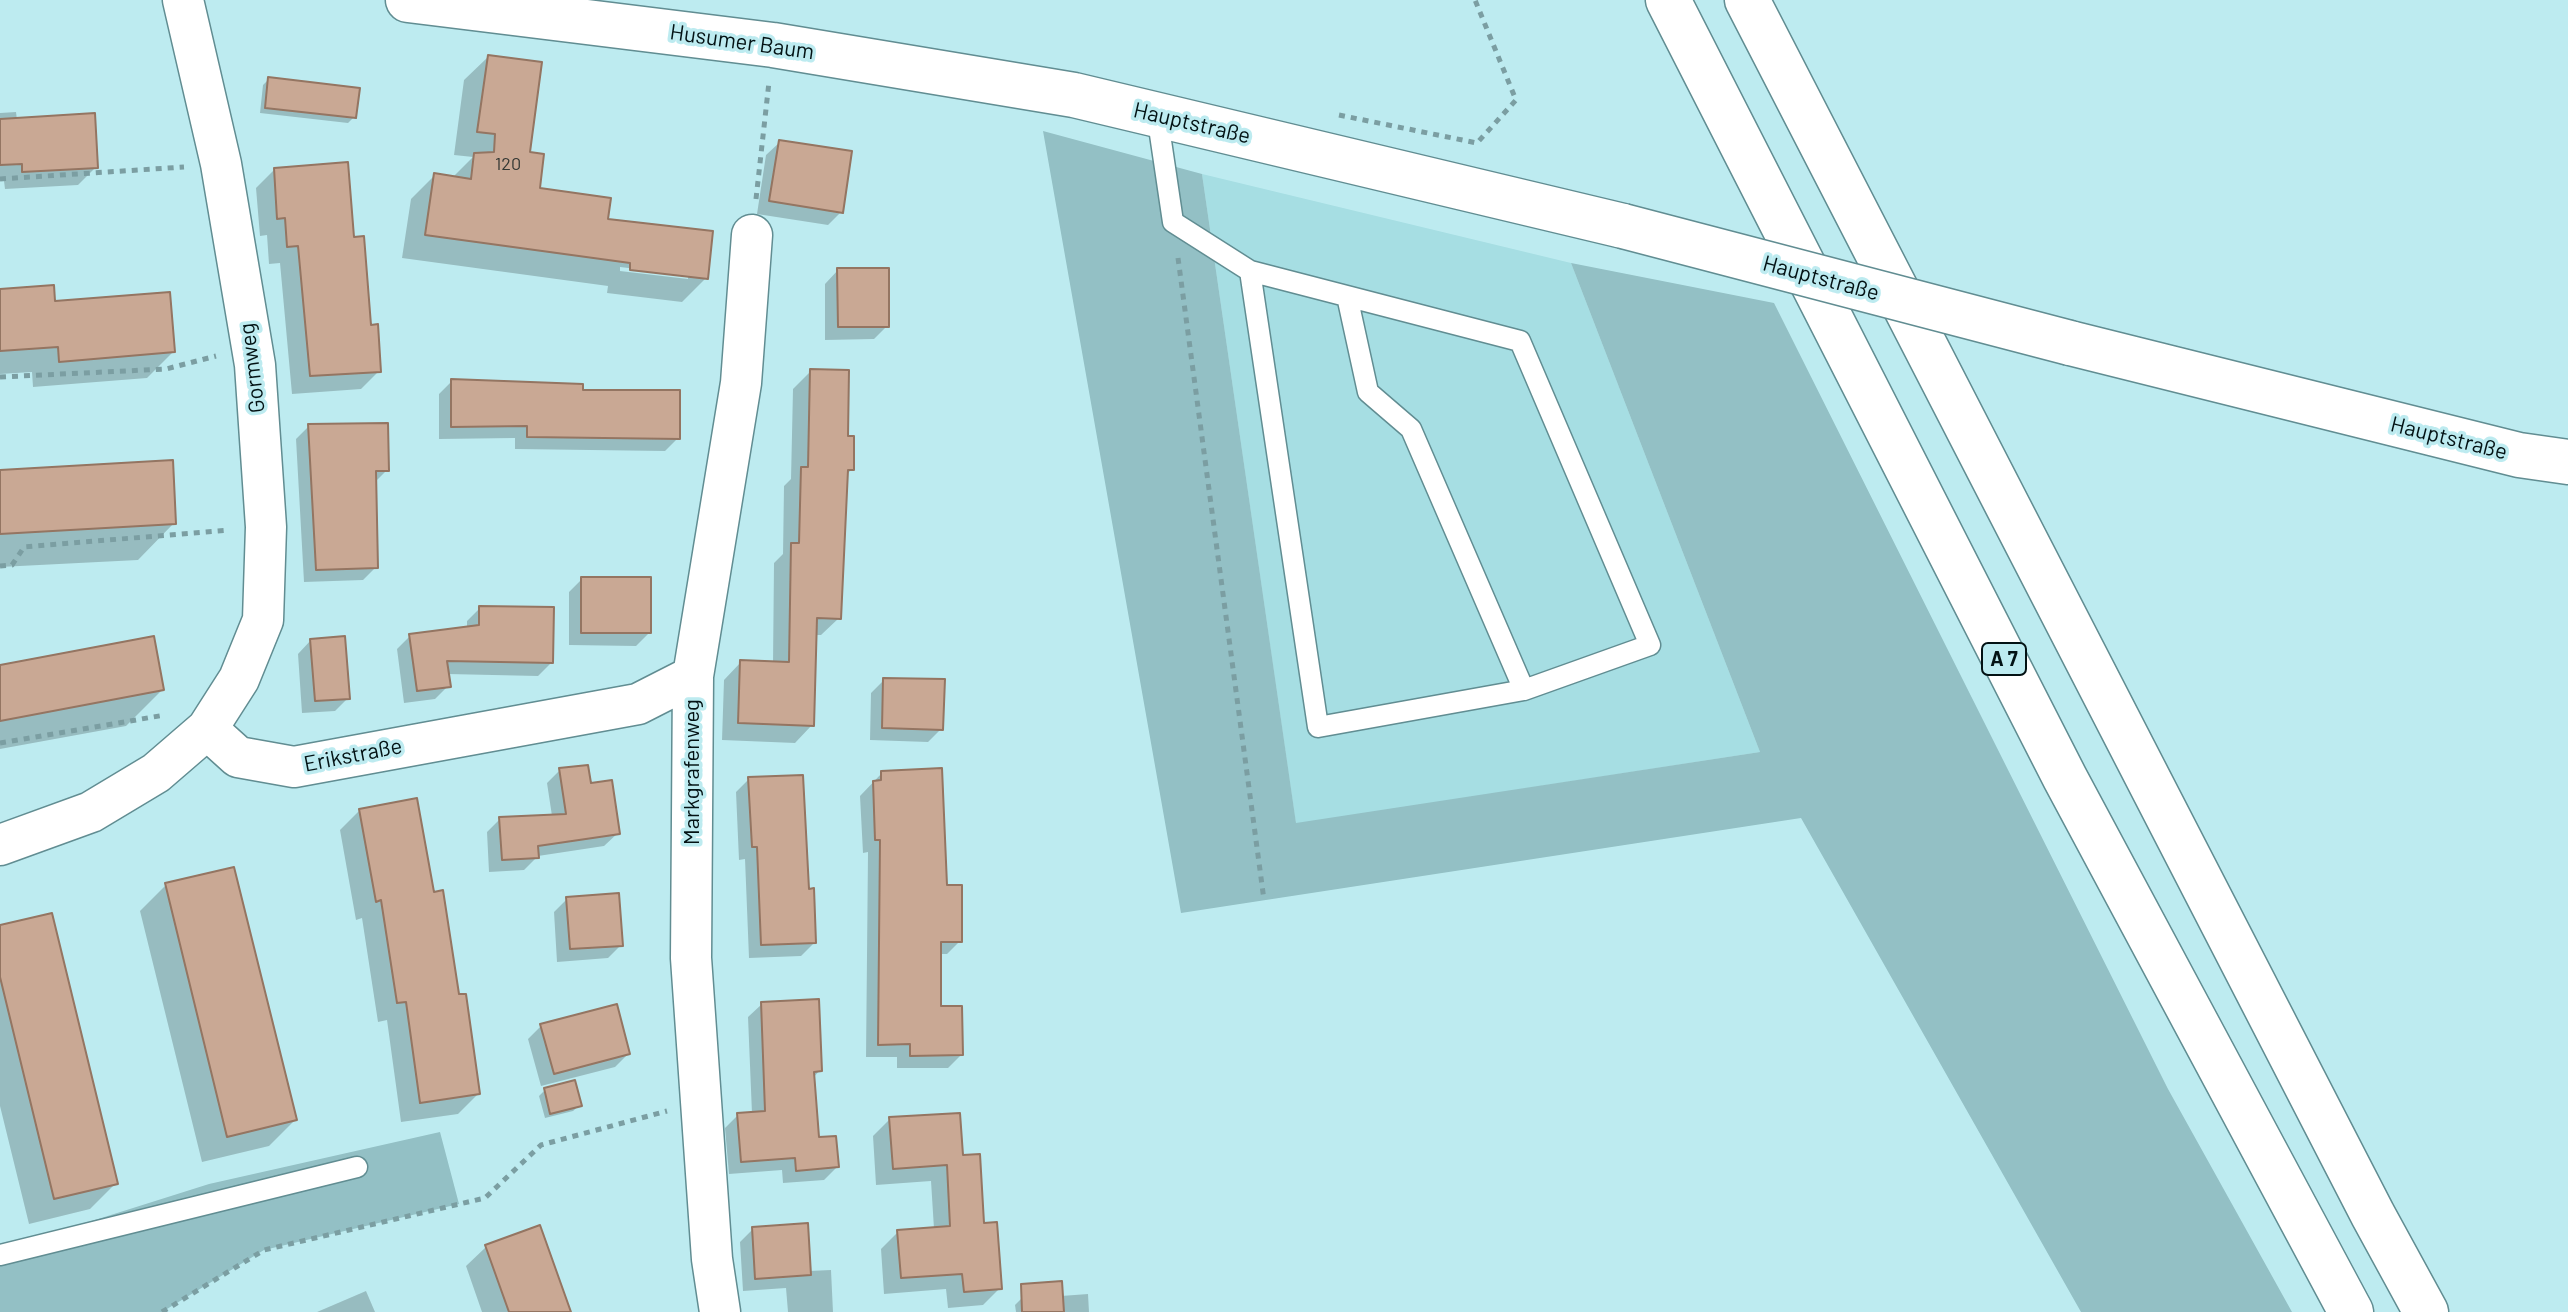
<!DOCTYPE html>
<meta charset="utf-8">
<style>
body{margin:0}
canvas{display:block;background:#bdebf0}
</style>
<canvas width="2568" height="1312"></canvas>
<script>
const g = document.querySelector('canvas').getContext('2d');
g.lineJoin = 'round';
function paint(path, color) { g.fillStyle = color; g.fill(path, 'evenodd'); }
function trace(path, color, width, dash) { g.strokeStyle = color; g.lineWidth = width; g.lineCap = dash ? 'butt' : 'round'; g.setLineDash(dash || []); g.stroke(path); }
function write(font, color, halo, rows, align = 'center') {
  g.font = font + ' Barlow,sans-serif'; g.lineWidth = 7; g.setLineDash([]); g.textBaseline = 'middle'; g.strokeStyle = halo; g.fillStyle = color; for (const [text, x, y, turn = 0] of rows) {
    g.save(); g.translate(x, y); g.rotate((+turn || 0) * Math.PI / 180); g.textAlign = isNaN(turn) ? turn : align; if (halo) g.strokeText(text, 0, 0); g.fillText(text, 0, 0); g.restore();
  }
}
paint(new Path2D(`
 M 1202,174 L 1571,263 L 1760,752 L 1296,824 Z`), '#a6dee3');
paint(new Path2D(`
 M 1043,131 L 1202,174 L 1296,823 L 1760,752 L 1571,263 L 1774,303 L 2168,1089 L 2292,1312 L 2081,1312 L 1801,818 L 1181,913 Z
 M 440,1132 L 459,1204 L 264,1250 L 162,1312 L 0,1312 L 0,1250 L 209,1184 Z`), '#93c0c5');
paint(new Path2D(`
 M 488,57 L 528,154 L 538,190 L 606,221 L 706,278 L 682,302 L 607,293 L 608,286 L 402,258 L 411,199 L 434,176 L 452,178 L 473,157 L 454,155 L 464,80 ZM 620,267 L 688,275 L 688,279 L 620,271 Z
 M 269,79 L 354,117 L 348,123 L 260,113 L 263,85 Z
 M 16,112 L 17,120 L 96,167 L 78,185 L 5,189 L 4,181 L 0,181 L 0,113 Z
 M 780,142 L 841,212 L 828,225 L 757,214 L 766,155 Z
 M 274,170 L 352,240 L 379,371 L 361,389 L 292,394 L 280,263 L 269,264 L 267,235 L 260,236 L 256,188 Z
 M 838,270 L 887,326 L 874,339 L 825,340 L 825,284 Z
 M 0,291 L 54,303 L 173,352 L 147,378 L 33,387 L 32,372 L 0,374 Z
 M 811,371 L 846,438 L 852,469 L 846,475 L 839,618 L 821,635 L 815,635 L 812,725 L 795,743 L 722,740 L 724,680 L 741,662 L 773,663 L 774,563 L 783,554 L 784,486 L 791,479 L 793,389 Z
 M 452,381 L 678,438 L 665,451 L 515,449 L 515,438 L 439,439 L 439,394 Z
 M 309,426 L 387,470 L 374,483 L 376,567 L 363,580 L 304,582 L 296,439 Z
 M 0,472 L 174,523 L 138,560 L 0,567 Z
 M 582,579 L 649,633 L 636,646 L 569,645 L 569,592 Z
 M 480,608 L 552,662 L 538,676 L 447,674 L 448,686 L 435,699 L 404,703 L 397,649 L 410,636 L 467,628 L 467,621 Z
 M 311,640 L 348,698 L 335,711 L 302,713 L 298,654 Z
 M 0,667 L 162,690 L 126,726 L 0,749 Z
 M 884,680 L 941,729 L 928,742 L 870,740 L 871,693 Z
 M 560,770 L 589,786 L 618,833 L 604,846 L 538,856 L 524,870 L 489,872 L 487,832 L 500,819 L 552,816 L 547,783 Z
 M 882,773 L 945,887 L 960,941 L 947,954 L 939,954 L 939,1008 L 961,1055 L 948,1068 L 897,1068 L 897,1057 L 866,1057 L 868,852 L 863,853 L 860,796 Z
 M 749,779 L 807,891 L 814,943 L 801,956 L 749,958 L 745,859 L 739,860 L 736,792 Z
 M 360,810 L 432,894 L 478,1094 L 458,1114 L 401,1122 L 387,1020 L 378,1022 L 362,918 L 356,920 L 340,830 Z
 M 166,885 L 295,1120 L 269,1146 L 202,1162 L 140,911 Z
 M 567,899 L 621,945 L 608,958 L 557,962 L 554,912 Z
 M 0,927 L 116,1183 L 90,1209 L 29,1224 L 0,1106 Z
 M 762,1004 L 820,1070 L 813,1078 L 818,1139 L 837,1167 L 824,1180 L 783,1183 L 782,1170 L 729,1174 L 725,1128 L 738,1115 L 752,1114 L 748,1017 Z
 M 541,1026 L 628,1054 L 615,1067 L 541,1086 L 528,1039 Z
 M 545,1090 L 580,1105 L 573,1111 L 545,1118 L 539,1096 Z
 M 890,1119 L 961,1157 L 1000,1288 L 983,1305 L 948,1308 L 946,1289 L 884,1294 L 881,1249 L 898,1232 L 934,1229 L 931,1181 L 876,1185 L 873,1136 Z
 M 753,1229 L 809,1271 L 831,1270 L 833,1312 L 788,1312 L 786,1288 L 743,1291 L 740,1242 Z
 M 486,1247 L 568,1312 L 482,1312 L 466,1266 Z
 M 1035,1285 L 1061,1296 L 1088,1294 L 1089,1312 L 1016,1312 L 1015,1305 Z
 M 366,1291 L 375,1312 L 317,1312 Z`), '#0003');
const building = new Path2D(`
 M 488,55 L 542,62 L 530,152 L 544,154 L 540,188 L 611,198 L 608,219 L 713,231 L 708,279 L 630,270 L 630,263 L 425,235 L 434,173 L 471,179 L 474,153 L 494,152 L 495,134 L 477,132 Z
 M 268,77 L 360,88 L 356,118 L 265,108 Z
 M 95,113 L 98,168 L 22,172 L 22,164 L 0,165 L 0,119 Z
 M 779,140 L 852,151 L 843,213 L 769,201 Z
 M 348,162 L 354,237 L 364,236 L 371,325 L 378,324 L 381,372 L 310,376 L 298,246 L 287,247 L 285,218 L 277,219 L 274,168 Z
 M 837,268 L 889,268 L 889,327 L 838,327 Z
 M 54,285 L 55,301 L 170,292 L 175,352 L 59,362 L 58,347 L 0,351 L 0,289 Z
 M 810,369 L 849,370 L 848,436 L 854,436 L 854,470 L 848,470 L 841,619 L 817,618 L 814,726 L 738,723 L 740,660 L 789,662 L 791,543 L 799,543 L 801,467 L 808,467 Z
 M 451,379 L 583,384 L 583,390 L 680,390 L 680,439 L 527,437 L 527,426 L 451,427 Z
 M 388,423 L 389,471 L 376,471 L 378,568 L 316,570 L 308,424 Z
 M 173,460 L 176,524 L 0,534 L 0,470 Z
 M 581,577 L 651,577 L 651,633 L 581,633 Z
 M 479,606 L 554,607 L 553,663 L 447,661 L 451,687 L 417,691 L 409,634 L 479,625 Z
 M 154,636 L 164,690 L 0,721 L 0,665 Z
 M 345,636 L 350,699 L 315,701 L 310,639 Z
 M 883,678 L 945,679 L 943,730 L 882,728 Z
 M 588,765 L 591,783 L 612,780 L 620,834 L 538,846 L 539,858 L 502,860 L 499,817 L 566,814 L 559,768 Z
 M 942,768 L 947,885 L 962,885 L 962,942 L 941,942 L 941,1006 L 962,1006 L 963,1055 L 910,1056 L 910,1044 L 878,1045 L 880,840 L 875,840 L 873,781 L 881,780 L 881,771 Z
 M 803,775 L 809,889 L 814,888 L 816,943 L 761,945 L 757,847 L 752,847 L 748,777 Z
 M 417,798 L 434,892 L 443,890 L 459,994 L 466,994 L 480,1094 L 420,1103 L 406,1002 L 397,1003 L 381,900 L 376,902 L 359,809 Z
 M 234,867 L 297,1120 L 227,1137 L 165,883 Z
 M 619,893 L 623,946 L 570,949 L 566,897 Z
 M 52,913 L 118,1184 L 54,1199 L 0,977 L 0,925 Z
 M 819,999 L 822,1071 L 814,1072 L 819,1137 L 836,1136 L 839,1167 L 796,1171 L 795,1158 L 741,1162 L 737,1113 L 765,1111 L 761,1002 Z
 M 617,1004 L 630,1054 L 554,1074 L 540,1024 Z
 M 575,1080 L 582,1106 L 550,1114 L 544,1088 Z
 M 960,1113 L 963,1155 L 980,1154 L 984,1223 L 997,1222 L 1002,1289 L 964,1292 L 962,1274 L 901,1278 L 897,1230 L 950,1226 L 947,1165 L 893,1169 L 889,1117 Z
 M 808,1223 L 811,1275 L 755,1279 L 752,1227 Z
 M 540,1225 L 571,1312 L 509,1312 L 485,1245 Z
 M 1062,1281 L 1064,1312 L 1022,1312 L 1021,1284 Z`);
paint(building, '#c9a894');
trace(building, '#947562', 2);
const service = new Path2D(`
 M 1157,114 L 1173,222 L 1250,271 L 1520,341 L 1650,645 L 1524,690 L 1318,727 L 1250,271
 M 1347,296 L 1368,392 L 1411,429 L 1524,690
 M 0,1255 L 357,1167`);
const minor = new Path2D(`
 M 207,729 L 238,757 L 294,767 L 638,704 L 693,676
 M 0,845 L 91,812 L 156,773 L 207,729 L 239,679 L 263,620 L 266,527 L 255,365 L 221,164 L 183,0
 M 720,1312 L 712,1259 L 691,958 L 693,676 L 741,383 L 752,235`);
const tertiary = new Path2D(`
 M 408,0 L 773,45 L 1074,95 L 1623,226
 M 2070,343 L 2519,455 L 2568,462`);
const motorway = new Path2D(`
 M 1668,0 L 2065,778 L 2351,1312
 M 1747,0 L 2373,1215 L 2426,1312`);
trace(service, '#618d92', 23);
trace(minor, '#618d92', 43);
trace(tertiary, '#618d92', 47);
trace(motorway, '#618d92', 47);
trace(new Path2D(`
 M 1339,115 L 1477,143 L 1516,100 L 1475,0
 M 0,179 L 184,167
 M 756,199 L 769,82
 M 1178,258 L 1264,900
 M 0,377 L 166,369 L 216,356
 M 0,566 L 12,565 L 24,547 L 229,530
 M 0,743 L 165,715
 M 162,1312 L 264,1250 L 485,1198 L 541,1145 L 667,1111`), '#7b9ea2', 5, [6, 6]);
trace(service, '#fff', 20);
trace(minor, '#fff', 40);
trace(tertiary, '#fff', 44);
trace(motorway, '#fff', 44);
const tertiaryBridge = new Path2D(`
 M 1623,226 L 2070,343`);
trace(tertiaryBridge, '#618d92', 47, []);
trace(tertiaryBridge, '#fff', 44);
write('18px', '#343834', null, [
 ["120",508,164]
]);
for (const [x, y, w] of [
 [2004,659,44]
]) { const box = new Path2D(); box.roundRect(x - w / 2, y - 16, w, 32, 6); g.fillStyle = '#bdebf0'; g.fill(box); trace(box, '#031214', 2); }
write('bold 20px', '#031214', null, [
 ["A 7",2004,659]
]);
write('22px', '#031214', '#bdebf0', [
 ["Husumer Baum",742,42,8],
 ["Hauptstraße",1192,123,13],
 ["Hauptstraße",1821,278,15],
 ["Gormweg",252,368,-97],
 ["Hauptstraße",2449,438,14],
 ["Erikstraße",353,755,-11],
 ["Markgrafenweg",692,772,-90]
]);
</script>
